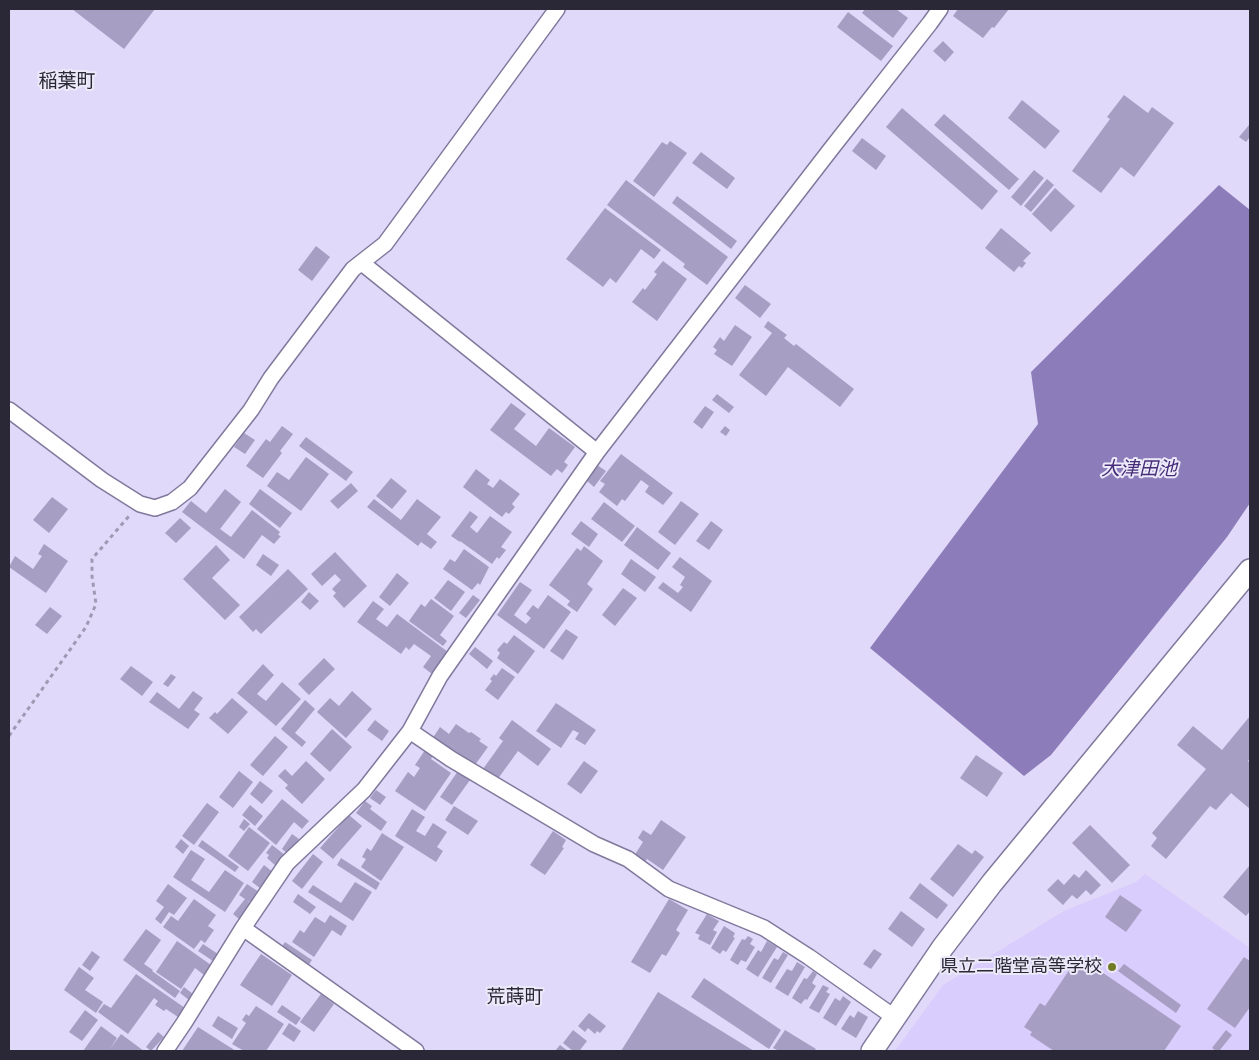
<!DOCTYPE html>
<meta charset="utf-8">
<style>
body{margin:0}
#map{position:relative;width:1259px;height:1060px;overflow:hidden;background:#e0d9f9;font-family:"Varela Round",sans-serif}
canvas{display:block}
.frame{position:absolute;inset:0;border:10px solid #2a2736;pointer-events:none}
</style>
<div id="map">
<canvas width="1259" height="1060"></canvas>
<div class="frame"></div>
</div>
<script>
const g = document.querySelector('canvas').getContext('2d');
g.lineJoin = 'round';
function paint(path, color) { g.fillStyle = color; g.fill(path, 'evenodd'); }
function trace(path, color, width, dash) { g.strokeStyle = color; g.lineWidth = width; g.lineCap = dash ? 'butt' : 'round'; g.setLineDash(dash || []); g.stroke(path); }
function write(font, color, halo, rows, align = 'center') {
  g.font = font + ' "Varela Round","Noto Sans JP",sans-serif'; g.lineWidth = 4; g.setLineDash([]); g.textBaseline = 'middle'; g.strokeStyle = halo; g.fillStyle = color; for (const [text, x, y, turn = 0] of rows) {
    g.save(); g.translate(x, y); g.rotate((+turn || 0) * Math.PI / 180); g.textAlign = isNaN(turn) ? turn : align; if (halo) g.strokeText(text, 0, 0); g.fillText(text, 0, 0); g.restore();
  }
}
paint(new Path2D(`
 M 1145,874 L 1250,948 L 1250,1051 L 895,1051 L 943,985 L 1064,911 L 1136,882 Z`), '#d8cdfc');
paint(new Path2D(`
 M 1219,185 L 1250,210 L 1250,503 L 1227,537 L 1051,755 L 1024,776 L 870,648 L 1038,424 L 1031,372 Z`), '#8c7cb9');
paint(new Path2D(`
 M 72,9 L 155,9 L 124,49 Z
 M 865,9 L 896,9 L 908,18 L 893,38 L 862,13 Z
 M 958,9 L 1009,9 L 994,28 L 992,27 L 983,38 L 953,16 Z
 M 848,12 L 893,46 L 881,61 L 837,27 Z
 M 943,41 L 954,52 L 945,62 L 933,51 Z
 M 1124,95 L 1148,113 L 1152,107 L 1174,123 L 1134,177 L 1121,167 L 1101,193 L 1072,171 L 1110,119 L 1107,117 Z
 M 1022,100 L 1060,131 L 1045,149 L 1008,118 Z
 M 902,108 L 998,191 L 982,210 L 886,127 Z
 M 944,114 L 1019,179 L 1009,190 L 934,125 Z
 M 1249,125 L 1250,126 L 1250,137 L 1246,142 L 1239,137 Z
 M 862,138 L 886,156 L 876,170 L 852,151 Z
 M 670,141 L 687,153 L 654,197 L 633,181 L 662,142 L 667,145 Z
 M 701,152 L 735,178 L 727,189 L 692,163 Z
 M 1034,170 L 1044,178 L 1021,206 L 1011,197 Z
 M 1047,179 L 1054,185 L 1031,212 L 1024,206 Z
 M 626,180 L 728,257 L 707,285 L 683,267 L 685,264 L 607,205 Z
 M 1055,188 L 1075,206 L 1051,232 L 1032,214 Z
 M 677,196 L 737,241 L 731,249 L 672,203 Z
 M 605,208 L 661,250 L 654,259 L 641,249 L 616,283 L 610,278 L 603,287 L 566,259 Z
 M 1001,228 L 1031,253 L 1023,261 L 1026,263 L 1022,268 L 1019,266 L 1014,272 L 985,248 Z
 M 316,246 L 330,257 L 312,281 L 298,270 Z
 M 663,261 L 687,279 L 657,321 L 632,302 L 643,288 L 645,290 L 657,274 L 654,272 Z
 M 745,285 L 771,304 L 760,318 L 735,298 Z
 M 768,321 L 787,335 L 784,338 L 794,346 L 796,344 L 854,389 L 840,407 L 788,367 L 766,396 L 739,375 L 772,333 L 764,327 Z
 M 735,325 L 752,337 L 732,366 L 714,354 L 717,350 L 713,347 L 720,337 L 724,341 Z
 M 717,394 L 734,407 L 729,413 L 712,400 Z
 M 511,403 L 526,414 L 514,429 L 536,446 L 549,428 L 575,447 L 564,462 L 568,465 L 562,473 L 557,469 L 551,476 L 490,430 Z
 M 705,406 L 714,412 L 702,429 L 693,422 Z
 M 282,426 L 293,434 L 280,451 L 282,453 L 263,478 L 246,466 L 266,439 L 270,442 Z
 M 725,426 L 730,430 L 726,436 L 720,432 Z
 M 244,433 L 255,440 L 245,454 L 234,447 Z
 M 306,437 L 353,472 L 346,481 L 299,446 Z
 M 621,454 L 673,493 L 663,505 L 645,492 L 649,486 L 641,480 L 625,501 L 622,499 L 617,506 L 599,492 L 605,484 L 600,481 Z
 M 306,457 L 329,474 L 301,511 L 267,486 L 277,472 L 289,480 Z
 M 597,465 L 606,471 L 594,487 L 586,480 Z
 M 476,469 L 490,480 L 487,484 L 493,488 L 500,479 L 520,494 L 512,504 L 515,507 L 509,514 L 506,512 L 502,517 L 463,487 Z
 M 391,478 L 407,491 L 392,509 L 376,496 Z
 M 351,483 L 358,491 L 338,509 L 330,501 Z
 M 225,489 L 241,502 L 220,529 L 231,537 L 252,510 L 280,532 L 278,535 L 281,536 L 274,544 L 262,535 L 244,559 L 182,512 L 191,501 L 206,513 Z
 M 260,489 L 292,513 L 280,528 L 249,504 Z
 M 52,497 L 68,509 L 49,533 L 33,520 Z
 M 374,499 L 401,520 L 417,499 L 441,517 L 427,534 L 437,542 L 431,549 L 421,542 L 418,546 L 367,507 Z
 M 681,501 L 699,514 L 675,545 L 658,532 Z
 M 604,502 L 635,526 L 622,542 L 591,519 Z
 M 470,511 L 478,517 L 470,527 L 477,533 L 490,516 L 512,532 L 501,547 L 506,550 L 499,559 L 497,557 L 492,564 L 460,541 L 460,542 L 451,536 Z
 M 180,518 L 191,528 L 176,543 L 165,533 Z
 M 581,521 L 598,534 L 589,547 L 571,534 Z
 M 711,521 L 723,530 L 709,550 L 696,541 Z
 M 637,527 L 671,553 L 658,570 L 624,545 Z
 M 44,544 L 68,561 L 46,593 L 9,567 L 15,556 L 33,569 L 42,556 L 38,554 Z
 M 216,545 L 230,560 L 212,578 L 240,605 L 225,620 L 183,579 Z
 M 584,546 L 603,561 L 587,584 L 593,589 L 577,612 L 567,605 L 570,601 L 549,585 L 577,548 L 581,551 Z
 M 464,549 L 489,567 L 480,585 L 478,583 L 472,590 L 443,569 L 450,559 L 455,562 Z
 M 335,552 L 367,586 L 344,608 L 333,596 L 336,593 L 332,589 L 341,580 L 335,574 L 322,586 L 311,574 Z
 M 263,554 L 279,565 L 271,576 L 256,565 Z
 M 680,557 L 712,581 L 691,612 L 658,588 L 663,582 L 678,593 L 683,587 L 680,585 L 685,577 L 672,567 Z
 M 631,559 L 656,577 L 645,592 L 621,574 Z
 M 288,569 L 308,589 L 261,634 L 256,629 L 253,632 L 239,617 Z
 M 397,573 L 409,583 L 390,606 L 379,597 Z
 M 448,580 L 465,592 L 451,611 L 434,598 Z
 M 520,582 L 532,590 L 514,615 L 526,624 L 531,618 L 526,614 L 533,605 L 538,609 L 548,595 L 571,612 L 544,649 L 497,615 Z
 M 623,588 L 637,598 L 615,626 L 602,615 Z
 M 309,592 L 319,601 L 310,610 L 301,602 Z
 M 473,595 L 480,600 L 466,618 L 459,613 Z
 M 431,599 L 454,616 L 440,635 L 447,641 L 443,646 L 409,621 L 421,604 L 425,607 Z
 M 373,601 L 384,609 L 376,619 L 387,627 L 397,614 L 448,652 L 432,674 L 423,667 L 431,656 L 414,644 L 409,650 L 406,647 L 401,654 L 357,622 Z
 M 50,607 L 62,616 L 47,634 L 35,625 Z
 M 566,629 L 578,637 L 563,660 L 550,651 Z
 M 514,635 L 535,651 L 518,674 L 497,658 L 500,653 L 497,650 L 504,642 L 507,644 Z
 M 475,647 L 493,661 L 487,669 L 469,654 Z
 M 324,658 L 335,669 L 309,695 L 298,684 Z
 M 263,664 L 274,675 L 257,694 L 266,701 L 282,682 L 301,699 L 276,726 L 237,693 Z
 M 131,666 L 153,682 L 142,696 L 120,679 Z
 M 502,668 L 515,677 L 498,700 L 485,690 L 492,681 L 490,679 L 494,674 L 496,676 Z
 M 171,674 L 176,677 L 168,687 L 163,684 Z
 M 193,691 L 203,698 L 194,710 L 200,714 L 188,729 L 149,702 L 157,692 L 179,709 Z
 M 352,691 L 372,709 L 346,738 L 317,712 L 330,698 L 339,706 Z
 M 232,698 L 248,712 L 228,734 L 209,718 L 215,712 L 217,714 Z
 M 305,700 L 315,709 L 295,733 L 306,742 L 302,747 L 281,729 Z
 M 556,703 L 596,730 L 585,745 L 575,739 L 579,733 L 573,730 L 561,748 L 536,731 Z
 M 1250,716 L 1250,758 L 1248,761 L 1250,763 L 1250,809 L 1231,793 L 1216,810 L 1210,806 L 1166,859 L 1151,846 L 1157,838 L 1152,833 L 1206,769 L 1177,745 L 1193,726 L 1222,750 Z
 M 375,720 L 389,731 L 382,741 L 367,730 Z
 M 512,720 L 551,749 L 538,766 L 518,751 L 497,780 L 483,769 L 503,741 L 499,738 Z
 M 456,724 L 469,733 L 471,732 L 481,739 L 479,741 L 488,747 L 472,769 L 432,739 L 440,727 L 449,734 Z
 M 332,729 L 352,747 L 330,772 L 310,754 Z
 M 275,736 L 288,747 L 263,776 L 250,765 Z
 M 425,750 L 433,755 L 431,759 L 451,773 L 425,811 L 395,791 L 408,772 L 414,777 L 420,768 L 415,765 Z
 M 976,755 L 1003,773 L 987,797 L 960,778 Z
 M 306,761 L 325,779 L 302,804 L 285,788 L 288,785 L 278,776 L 285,769 L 292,776 Z
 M 584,761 L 598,771 L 581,794 L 567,784 Z
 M 239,771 L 253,782 L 233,808 L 219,797 Z
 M 458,771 L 470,780 L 452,805 L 440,797 Z
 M 260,781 L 273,791 L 262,804 L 250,794 Z
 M 376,790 L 386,797 L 380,805 L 370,798 Z
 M 282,799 L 309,821 L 302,829 L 294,822 L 276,845 L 257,829 Z
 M 365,801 L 372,806 L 370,809 L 387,822 L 381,831 L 356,813 Z
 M 207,803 L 219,812 L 194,845 L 182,836 Z
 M 250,805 L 263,816 L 255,826 L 242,815 Z
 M 454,806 L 478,821 L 468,835 L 445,820 Z
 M 412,809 L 425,817 L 416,831 L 425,836 L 433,823 L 447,832 L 437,847 L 443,851 L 436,862 L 395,836 Z
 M 349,815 L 362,826 L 333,859 L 320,848 Z
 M 244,819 L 250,824 L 244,831 L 239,827 Z
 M 661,820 L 686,837 L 663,870 L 647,859 L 644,863 L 634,856 L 643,842 L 638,838 L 643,830 L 651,835 Z
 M 1090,825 L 1130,865 L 1112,883 L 1072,843 Z
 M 249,827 L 270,843 L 248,871 L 228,856 Z
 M 553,831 L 566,840 L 562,847 L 564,848 L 545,875 L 530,865 Z
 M 382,833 L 404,847 L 381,881 L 361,867 L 366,859 L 362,857 L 367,848 L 371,851 Z
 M 292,834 L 299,839 L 288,854 L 282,849 Z
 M 181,839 L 189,846 L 183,854 L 175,847 Z
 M 202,840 L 239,867 L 235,872 L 198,846 Z
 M 958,844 L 972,854 L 975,850 L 984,857 L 953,897 L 930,879 Z
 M 272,845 L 285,855 L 276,866 L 267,858 L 269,855 L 266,853 Z
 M 191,850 L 205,859 L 191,880 L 209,892 L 225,870 L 244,883 L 225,912 L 173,877 Z
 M 313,854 L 323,862 L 302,889 L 292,881 Z
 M 341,858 L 380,883 L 376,890 L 337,865 Z
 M 264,865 L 274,873 L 261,889 L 252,882 Z
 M 1250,865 L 1250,911 L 1246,916 L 1223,897 Z
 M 1086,870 L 1101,885 L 1091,895 L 1086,890 L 1077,899 L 1072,895 L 1063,905 L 1047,890 L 1058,879 L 1064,885 L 1074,874 L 1079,878 Z
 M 355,882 L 372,892 L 353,921 L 308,892 L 313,885 L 341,903 Z
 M 920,883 L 948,905 L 937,919 L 909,898 Z
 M 168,884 L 187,898 L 174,915 L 169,912 L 161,924 L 155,919 L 164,907 L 156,901 Z
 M 247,884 L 259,892 L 251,903 L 247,900 L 251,904 L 239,919 L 233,914 L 245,899 L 239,895 Z
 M 298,894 L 316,907 L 310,914 L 293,902 Z
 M 1120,895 L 1142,910 L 1126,932 L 1105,917 Z
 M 194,899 L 216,915 L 208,926 L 214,930 L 205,943 L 201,940 L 194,949 L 163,927 L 171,916 L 178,921 Z
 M 669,899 L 688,910 L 676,930 L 680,933 L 666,956 L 662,954 L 650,973 L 631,962 Z
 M 901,911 L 925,929 L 912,947 L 888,929 Z
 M 707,914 L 719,921 L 713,930 L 717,932 L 710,945 L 698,939 L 700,935 L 695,933 Z
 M 330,915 L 347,926 L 341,936 L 332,930 L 314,957 L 292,942 L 300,930 L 304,933 L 315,917 L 325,923 Z
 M 724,926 L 735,933 L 733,937 L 735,938 L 726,952 L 723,950 L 720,954 L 711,948 Z
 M 146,929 L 161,940 L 144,964 L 153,970 L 152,971 L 180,991 L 175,998 L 123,960 Z
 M 748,936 L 753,939 L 750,944 L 755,947 L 746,962 L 741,960 L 738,965 L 730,960 L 742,939 L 745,940 Z
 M 177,941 L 211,965 L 204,975 L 195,968 L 181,989 L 156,972 Z
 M 767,941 L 777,947 L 758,977 L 746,969 L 758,950 L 761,952 Z
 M 285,942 L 312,960 L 308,966 L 281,948 Z
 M 203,944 L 218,954 L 213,961 L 198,951 Z
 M 874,949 L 882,954 L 871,969 L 863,964 Z
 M 92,951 L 100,957 L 90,971 L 82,965 Z
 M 783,952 L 788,955 L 771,983 L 762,978 L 774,958 L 778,960 Z
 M 261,954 L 292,975 L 272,1006 L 240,985 Z
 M 1244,957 L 1250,961 L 1250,1007 L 1235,1028 L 1207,1009 Z
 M 1076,960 L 1081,963 L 1084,960 L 1181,1026 L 1164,1051 L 1054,1051 L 1030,1035 L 1032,1032 L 1024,1027 L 1040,1003 L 1045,1006 Z
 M 797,962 L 805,967 L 788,996 L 775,988 L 787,969 L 792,971 Z
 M 1124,964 L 1181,1005 L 1176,1013 L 1118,971 Z
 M 79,967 L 94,978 L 85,990 L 103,1002 L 96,1013 L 64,990 Z
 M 813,971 L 817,974 L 812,983 L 816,986 L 807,1000 L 805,999 L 801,1004 L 792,998 L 804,978 L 807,979 Z
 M 136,974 L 185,1008 L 178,1017 L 166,1009 L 164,1011 L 155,1005 L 158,1001 L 154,998 L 128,1034 L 98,1012 L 104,1004 L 111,1008 Z
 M 704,978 L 781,1030 L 769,1049 L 691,997 Z
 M 823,985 L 829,988 L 826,992 L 830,994 L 819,1013 L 809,1008 Z
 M 184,987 L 193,994 L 189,1000 L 180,993 Z
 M 658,992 L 754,1051 L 621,1051 Z
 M 321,994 L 334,1004 L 314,1032 L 300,1022 Z
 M 843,996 L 851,1002 L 836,1026 L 823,1018 L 835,998 L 840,1001 Z
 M 282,1005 L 301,1018 L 296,1025 L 277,1012 Z
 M 256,1006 L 284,1024 L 266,1051 L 244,1051 L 232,1044 L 246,1023 L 242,1020 L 246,1014 L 249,1016 Z
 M 85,1010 L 98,1020 L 82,1041 L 69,1032 Z
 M 858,1011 L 868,1017 L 856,1038 L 841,1029 L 850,1015 L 854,1018 Z
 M 589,1013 L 606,1026 L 600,1033 L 597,1031 L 595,1034 L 588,1028 L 585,1032 L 578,1026 Z
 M 218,1016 L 238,1028 L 232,1039 L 212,1026 Z
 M 289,1023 L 301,1031 L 294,1042 L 282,1034 Z
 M 101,1026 L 117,1038 L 110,1049 L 121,1034 L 144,1051 L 83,1051 Z
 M 198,1027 L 236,1051 L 182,1051 Z
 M 573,1030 L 587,1041 L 580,1050 L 582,1051 L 573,1051 L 563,1043 Z
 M 785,1030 L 816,1049 L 814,1051 L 779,1051 L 773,1048 Z
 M 1226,1030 L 1232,1035 L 1219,1051 L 1216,1051 L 1212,1048 Z
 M 158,1032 L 164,1037 L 151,1051 L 146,1047 Z
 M 560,1045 L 568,1051 L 555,1051 Z`), '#a79ec4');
const street = new Path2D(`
 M 362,263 L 597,452
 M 9,410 L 102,480 L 140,504 L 155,508 L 172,502 L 190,488 L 251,410 L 271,378 L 353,269 L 385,244 L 557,9
 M 410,731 L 451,759 L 594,844 L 628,859 L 669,889 L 764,928 L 809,957 L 894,1017
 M 243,928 L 416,1051
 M 165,1051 L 184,1023 L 243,928 L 287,863 L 364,790 L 410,731 L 440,676 L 597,452 L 831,149 L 930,23 L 940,9`);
const secondary = new Path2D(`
 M 872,1051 L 943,947 L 992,883 L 1250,570`);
trace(street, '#81799c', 18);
trace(secondary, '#81799c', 24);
trace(new Path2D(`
 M 9,736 L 86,627 L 96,604 L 92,576 L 92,559 L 129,516`), '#9f99b3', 3, [4, 4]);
trace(street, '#fff', 15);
trace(secondary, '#fff', 21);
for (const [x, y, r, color] of [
 [1112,967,5,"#727c28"]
]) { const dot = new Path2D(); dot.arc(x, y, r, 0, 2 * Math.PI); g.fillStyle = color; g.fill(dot); trace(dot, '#ece9f9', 2); }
write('18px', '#2a2736', '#ece9f9', [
 ["県立二階堂高等学校",1102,967]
], 'right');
write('19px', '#2a2736', '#ece9f9', [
 ["稲葉町",67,82],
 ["荒蒔町",515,998]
]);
write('italic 19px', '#472e78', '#ece9f9', [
 ["大津田池",1139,470]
]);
</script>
